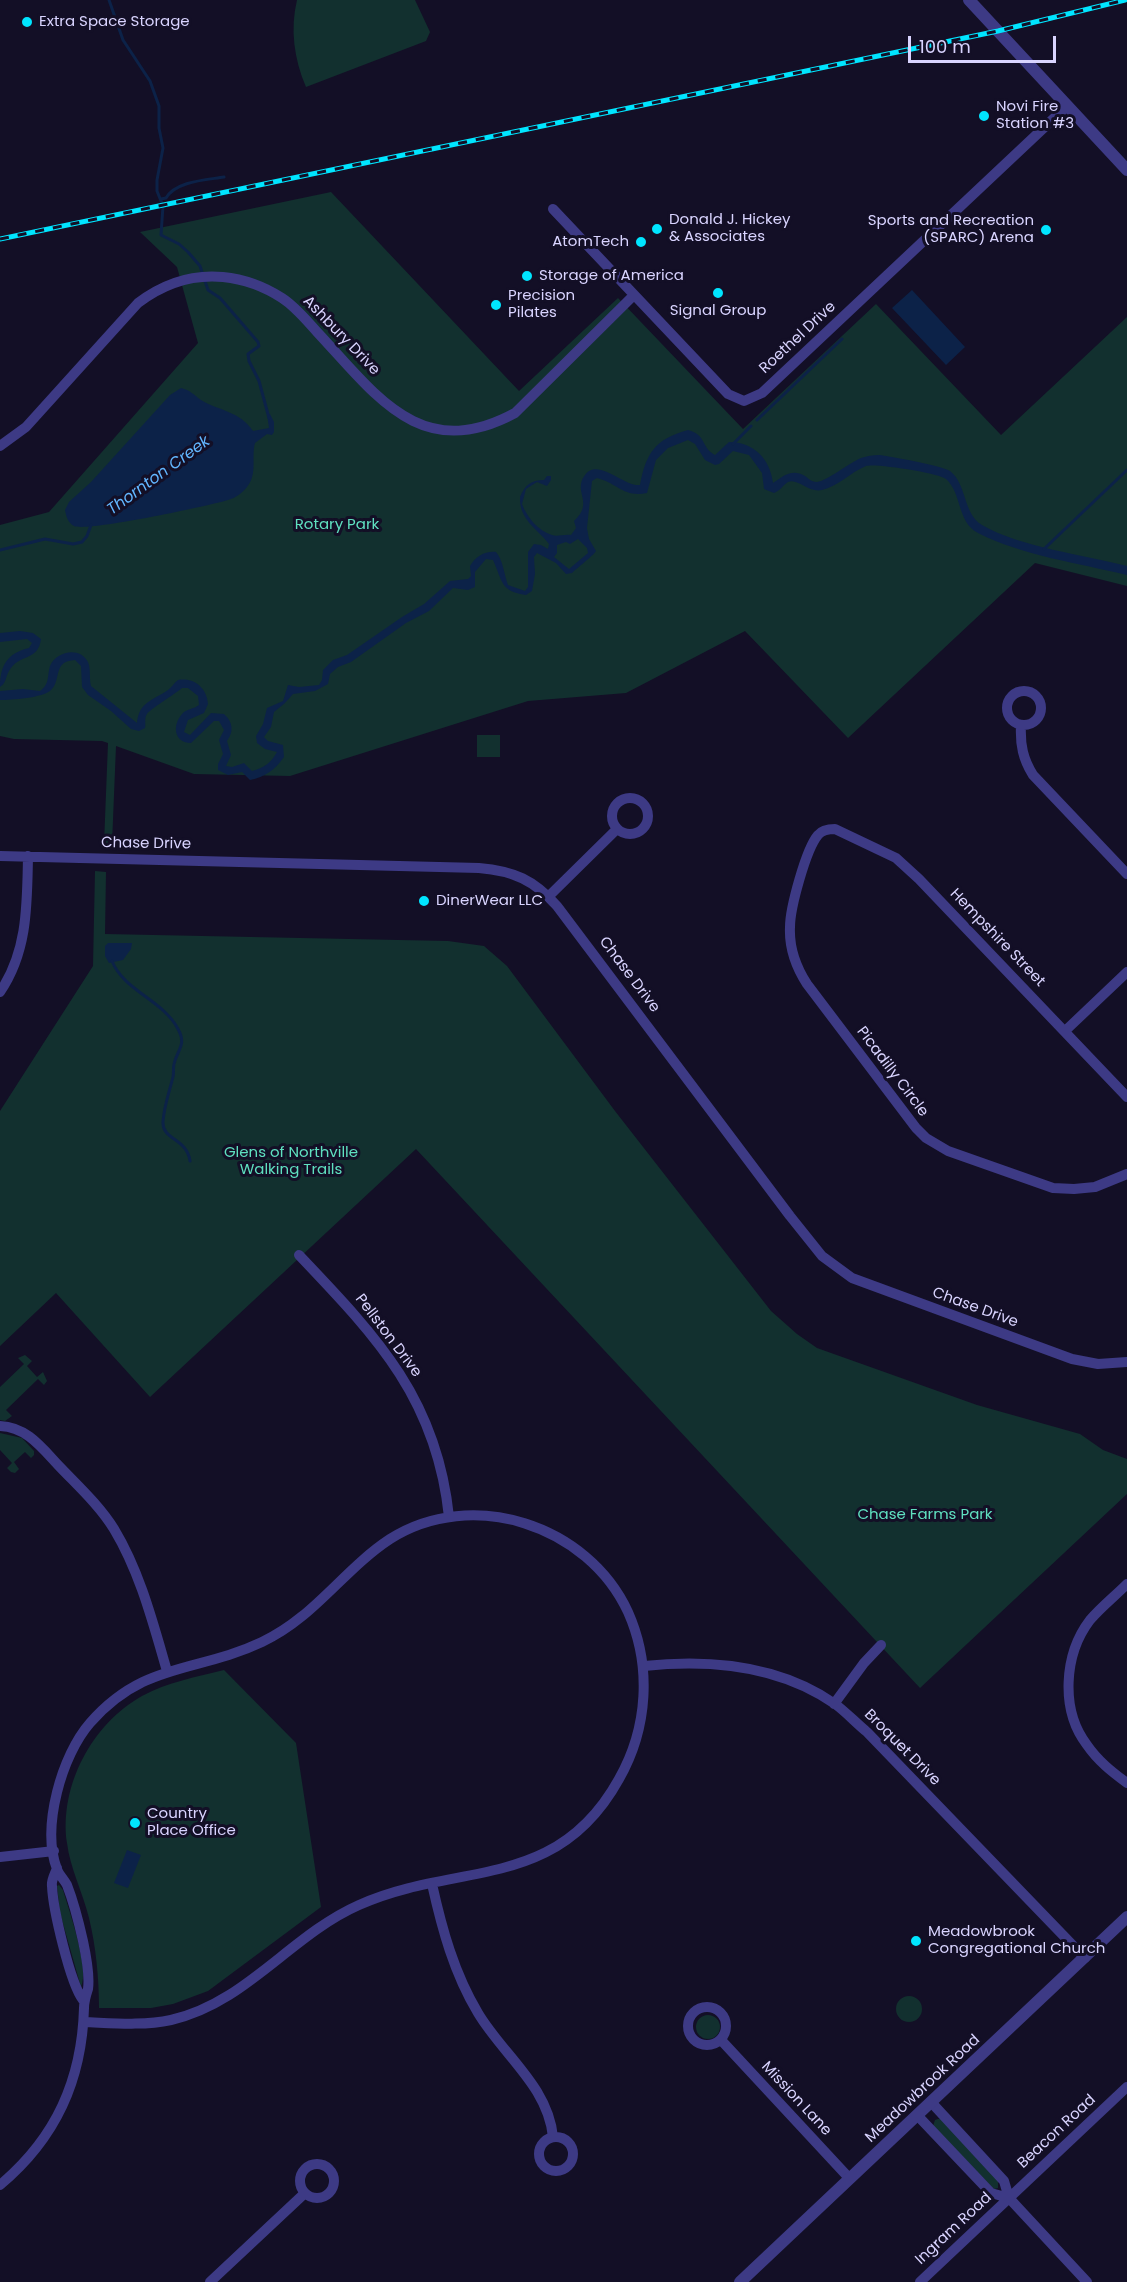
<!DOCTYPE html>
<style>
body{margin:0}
#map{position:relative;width:1127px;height:2282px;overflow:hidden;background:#130f26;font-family:Poppins,sans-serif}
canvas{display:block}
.scale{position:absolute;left:908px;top:36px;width:148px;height:27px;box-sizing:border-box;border:3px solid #d9d4ff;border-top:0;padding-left:8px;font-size:18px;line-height:21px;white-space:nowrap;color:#d9d4ff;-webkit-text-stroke:4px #130f26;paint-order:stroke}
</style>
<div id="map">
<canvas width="1127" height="2282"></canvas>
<div class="scale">100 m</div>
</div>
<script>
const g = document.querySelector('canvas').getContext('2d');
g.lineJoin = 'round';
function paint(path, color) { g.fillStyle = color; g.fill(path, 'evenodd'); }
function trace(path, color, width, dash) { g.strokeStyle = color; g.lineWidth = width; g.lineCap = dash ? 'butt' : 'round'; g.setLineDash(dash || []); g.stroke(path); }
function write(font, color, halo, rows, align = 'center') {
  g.font = font + ' Poppins,sans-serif'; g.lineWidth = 6; g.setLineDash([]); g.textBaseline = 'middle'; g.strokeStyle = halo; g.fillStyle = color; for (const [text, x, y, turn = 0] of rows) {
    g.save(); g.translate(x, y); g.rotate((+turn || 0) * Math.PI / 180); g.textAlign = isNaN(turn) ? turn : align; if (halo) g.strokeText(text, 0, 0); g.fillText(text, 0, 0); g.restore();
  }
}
paint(new Path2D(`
 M 297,0 L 415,0 L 430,32 L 426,41 L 306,87 C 294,59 290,29 297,0 Z
 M 331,192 L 519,391 L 618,298 L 743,429 L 876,304 L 1001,435 L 1127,317 L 1127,586 L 1035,563 L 848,738 L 745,631 L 626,693 L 528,701 L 290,776 L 194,774 L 116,746 L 112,844 L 104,844 L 108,743 L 102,741 L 14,739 L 0,736 L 0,525 L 49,512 L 198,343 L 177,267 L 140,232 Z
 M 477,735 L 500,735 L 500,757 L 477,757 Z
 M 95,871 L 106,872 L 105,934 L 448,941 L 484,946 L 507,966 L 615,1111 L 771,1311 L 797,1334 L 817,1348 L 977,1405 L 1080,1434 L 1103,1450 L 1127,1459 L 1127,1494 L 920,1688 L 416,1149 L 150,1397 L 56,1293 L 0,1346 L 0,1111 L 93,966 Z
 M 25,1355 L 32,1361 L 27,1366 L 37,1377 L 43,1372 L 47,1381 L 44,1385 L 38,1379 L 6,1410 L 12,1416 L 5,1421 L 0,1420 L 0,1387 L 24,1364 L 18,1358 Z
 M 0,1433 L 22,1438 L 34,1451 L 34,1455 L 31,1458 L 25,1452 L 14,1462 L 19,1469 L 15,1473 L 11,1472 L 7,1468 L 12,1463 L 0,1450 Z
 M 224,1670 L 296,1743 L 321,1907 L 208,1991 L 173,2004 L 151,2008 L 99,2008 C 99,1978 96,1947 89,1918 C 83,1893 70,1868 67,1843 C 59,1786 92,1724 142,1696 C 167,1682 197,1677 224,1670 Z
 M 59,1885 L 63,1890 C 69,1910 90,1970 81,1987 L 60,1913 L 57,1886 Z
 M896 2009a13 13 0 1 1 26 0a13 13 0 1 1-26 0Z
 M696 2027a12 12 0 1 1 24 0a12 12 0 1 1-24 0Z
 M 938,2119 L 941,2119 L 998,2180 L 998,2188 L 994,2189 L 933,2126 L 935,2120 Z`), '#12302f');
paint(new Path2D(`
 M 912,290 L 965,347 L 946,365 L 892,308 Z
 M 181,388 C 190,390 194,395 201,400 C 219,411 240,411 253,431 L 269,428 L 267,414 L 270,414 L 274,422 L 274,432 L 272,435 L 267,434 L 255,443 C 251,457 258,474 247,487 C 242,493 236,498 228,500 C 208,506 87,532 74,526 C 68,523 66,516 65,510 L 69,502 L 91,482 L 170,395 Z
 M 688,430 C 707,435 701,448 715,455 L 729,442 C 754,442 770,459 773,483 C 783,476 792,468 805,476 C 809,479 812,482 817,482 C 827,481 849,463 861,458 C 867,456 873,455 879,455 C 889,456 943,466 950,471 C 967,484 963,514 982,525 C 1020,547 1084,555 1127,566 L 1127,575 C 1078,563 1024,556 978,533 C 957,522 962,493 946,479 C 939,473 875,463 866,466 C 851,472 837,487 822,490 C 808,493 798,478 788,482 C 783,485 780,491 774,493 L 764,489 L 762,473 L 749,455 L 733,451 L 719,464 L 715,465 L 705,460 L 695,444 L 688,440 L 668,448 L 656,460 L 647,493 C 624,498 617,483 597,478 L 592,481 L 587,528 L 589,539 L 596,551 C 594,555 576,569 572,573 L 566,574 L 556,563 L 537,553 L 534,557 L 535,574 L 532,591 L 526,595 C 500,591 503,582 493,560 L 486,559 L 475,572 L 475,587 L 468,590 L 453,588 L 429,611 L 406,623 L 351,662 L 338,667 L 330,674 L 328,684 L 315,691 L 293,694 L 285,703 L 274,712 L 271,727 L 264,737 L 268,741 L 283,745 L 284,757 C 275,770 265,777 250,780 L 242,772 L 228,775 L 218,770 L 218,764 L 223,754 L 219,740 L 224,730 L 219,721 L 214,721 L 191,743 C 174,743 172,725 182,714 C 186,709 194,709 199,705 L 198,696 L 188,688 L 182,688 C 175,694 149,710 147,714 C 144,718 146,724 145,728 L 139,731 L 131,729 L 111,711 L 88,695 L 82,687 L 81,666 L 75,660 C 52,661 62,680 51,690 C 43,698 11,700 0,700 L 0,691 L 23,689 L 40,691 C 50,684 47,676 50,666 C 56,651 80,646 88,662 C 91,669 89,678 91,686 L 137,723 C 139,702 152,701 168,690 C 171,688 174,683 178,680 C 194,677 207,688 208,704 L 204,713 L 188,720 L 184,732 L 190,735 L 211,713 L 224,714 C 233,722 234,731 227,741 L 231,755 L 226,766 L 232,767 L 244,763 L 252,771 C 264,768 271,763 277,752 L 265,749 L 257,743 L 256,736 L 263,724 L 267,708 L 283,701 L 288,685 L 299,687 L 319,685 L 322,680 L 323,670 L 333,660 L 347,655 L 402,617 L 424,604 L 450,581 L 468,579 L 471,576 L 470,566 C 476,556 485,551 496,552 C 503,560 504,574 508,585 L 525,591 L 528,587 L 528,552 L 534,544 L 541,545 L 548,549 L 549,544 C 537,528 519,520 520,497 C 525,485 531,480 544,480 L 547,476 L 551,476 L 551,480 L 547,486 L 537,482 L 526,489 L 522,504 C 527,517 538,531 552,535 C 557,537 564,534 571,535 L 576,528 L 574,521 C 595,502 572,492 585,475 C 598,457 624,487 640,485 C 646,453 655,439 688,430 ZM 578,539 L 587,548 L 588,553 L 569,569 L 554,557 L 557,553 L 557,545 L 566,542 L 570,544 Z
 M 20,631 L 33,633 L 41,639 C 38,662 19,653 9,671 C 5,678 7,682 0,687 C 0,666 7,653 29,648 L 32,643 L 27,639 L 0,642 L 0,633 Z
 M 108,943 L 132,943 L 131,949 L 123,960 L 109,963 L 105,956 L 105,946 Z
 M 127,1850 L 141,1855 L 128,1888 L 114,1883 Z`), '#0c2248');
trace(new Path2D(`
 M 109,0 L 123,40 L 150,81 L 159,106 L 159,128 L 163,148 L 157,180 L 157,191 L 163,206 L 161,235 L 179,244 L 188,252 L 200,266 L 208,290 L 220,298 L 258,342 L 259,346 L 248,354 L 249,361 L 259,381 L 269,418
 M 161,199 L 166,198 C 176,181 206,180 224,177
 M 757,420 L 842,339
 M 733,444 L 751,426
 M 1044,549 L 1127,470
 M 0,550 L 45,539 L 73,544 L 82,542 L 87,536 L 91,525
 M 112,961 C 124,991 163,1000 178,1029 C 187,1045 177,1050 174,1064 C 173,1068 174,1073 173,1077 C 169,1093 164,1106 163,1122 C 162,1140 187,1138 190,1161`), '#0c2248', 3);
trace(new Path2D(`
 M 553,209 L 728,394 L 744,401 L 762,393 L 1067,106
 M 0,446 L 26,427 L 138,303 C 163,284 191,274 223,277 C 243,279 265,287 282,298 C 296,307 307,321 318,333 C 376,395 421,464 515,413 L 634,295
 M1007 708a17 17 0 1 1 34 0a17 17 0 1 1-34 0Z
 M 1021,725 C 1020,745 1023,759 1033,775 L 1127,874
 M612 816a18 18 0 1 1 36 0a18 18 0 1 1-36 0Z
 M 0,856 L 479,868 C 514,871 534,880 557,906 L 790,1216 L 822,1256 L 852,1278 L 1072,1359 L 1098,1364 L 1127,1362
 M 549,896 L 617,829
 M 0,992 C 28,951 27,904 28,856
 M 1065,1031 L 1127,972
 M 1127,1097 L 919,879 L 896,858 L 835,829 C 828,829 822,830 818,835 C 806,849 790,908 790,927 C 789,948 796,967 807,984 L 916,1128 L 926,1138 L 948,1151 L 1053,1188 L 1074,1189 L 1095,1187 L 1127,1174
 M 299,1255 C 377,1337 437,1399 449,1517
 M 0,1426 C 27,1427 42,1448 59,1466 C 78,1486 99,1505 114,1529 C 140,1572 153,1623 167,1671
 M 1127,1584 C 1115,1596 1101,1607 1090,1620 C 1064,1654 1060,1710 1087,1745 C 1098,1761 1112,1772 1127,1783
 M 644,1666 C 710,1659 779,1665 835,1704 C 846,1712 856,1723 867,1732 L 1085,1958
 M 834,1704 L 864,1663 L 881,1645
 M 0,1857 L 54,1851
 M 57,1868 C 55,1874 51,1880 52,1886 C 53,1909 70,1983 83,2000
 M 432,1884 C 442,1929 454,1973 478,2013 C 503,2055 548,2086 553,2137
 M688 2026a19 19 0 1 1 38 0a19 19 0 1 1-38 0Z
 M 721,2040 L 850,2179
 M 931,2102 L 1004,2181 L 1009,2198 L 1087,2282
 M 917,2115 L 991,2193 L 1009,2198
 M539 2154a17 17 0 1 1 34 0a17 17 0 1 1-34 0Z
 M300 2181a17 17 0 1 1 34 0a17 17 0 1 1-34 0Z
 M 0,2185 C 56,2138 82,2080 84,2008 C 84,2001 86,1995 88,1989 C 90,1975 86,1955 83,1941 C 79,1923 74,1903 67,1885 C 64,1879 59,1875 57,1869 C 41,1827 62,1755 90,1723 C 144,1661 197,1673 262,1642 C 315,1617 343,1570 390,1539 C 472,1487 588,1525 628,1612 C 652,1666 648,1728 619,1779 C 556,1893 457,1861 359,1905 C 291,1935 246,2003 171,2020 C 143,2026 112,2023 84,2022
 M 210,2282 L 305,2193
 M 920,2282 L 1127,2087`), '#3d3a85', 10);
trace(new Path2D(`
 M 969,0 L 1127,170
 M 740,2282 L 1127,1917`), '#3d3a85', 12);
const rail = new Path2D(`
 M 0,239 L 998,31 L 1125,0`);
trace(rail, '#00e5ff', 5);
trace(rail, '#130f26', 3, [9]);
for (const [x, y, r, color] of [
 [27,22,6,"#00e5ff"],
 [984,116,6,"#00e5ff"],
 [657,229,6,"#00e5ff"],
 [1046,230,6,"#00e5ff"],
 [641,242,6,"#00e5ff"],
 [527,276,6,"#00e5ff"],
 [718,293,6,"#00e5ff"],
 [496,305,6,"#00e5ff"],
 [424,901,6,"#00e5ff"],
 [135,1823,6,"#00e5ff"],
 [916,1941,6,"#00e5ff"]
]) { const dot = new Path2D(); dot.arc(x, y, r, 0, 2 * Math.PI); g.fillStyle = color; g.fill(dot); trace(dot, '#130f26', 2); }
write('15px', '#d9d4ff', '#130f26', [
 ["Extra Space Storage",39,22],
 ["Novi Fire",996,107],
 ["Station #3",996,124],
 ["Donald J. Hickey",669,220],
 ["& Associates",669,237],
 ["Sports and Recreation",1034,221,"right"],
 ["(SPARC) Arena",1034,238,"right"],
 ["AtomTech",629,242,"right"],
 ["Storage of America",539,276],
 ["Precision",508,296],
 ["Pilates",508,313],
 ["Signal Group",718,311,"center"],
 ["DinerWear LLC",436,901],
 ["Country",147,1814],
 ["Place Office",147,1831],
 ["Meadowbrook",928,1932],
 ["Congregational Church",928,1949]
], 'left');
write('15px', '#d9d4ff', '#130f26', [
 ["Ashbury Drive",341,336,46],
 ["Roethel Drive",798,338,-43],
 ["Chase Drive",146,844,1],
 ["Hempshire Street",997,938,46],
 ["Chase Drive",629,975,53],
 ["Picadilly Circle",892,1072,53],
 ["Chase Drive",975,1308,20],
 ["Pellston Drive",388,1336,53],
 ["Broquet Drive",902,1748,45],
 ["Meadowbrook Road",923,2089,-43],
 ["Mission Lane",796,2099,47],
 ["Beacon Road",1057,2132,-43],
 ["Ingram Road",954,2229,-43]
]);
write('15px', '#5fe0c0', '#130f26', [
 ["Rotary Park",337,525],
 ["Glens of Northville",291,1153],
 ["Walking Trails",291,1170],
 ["Chase Farms Park",925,1515]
]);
write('italic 16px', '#62b6ff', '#130f26', [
 ["Thornton Creek",159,476,-36]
]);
</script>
